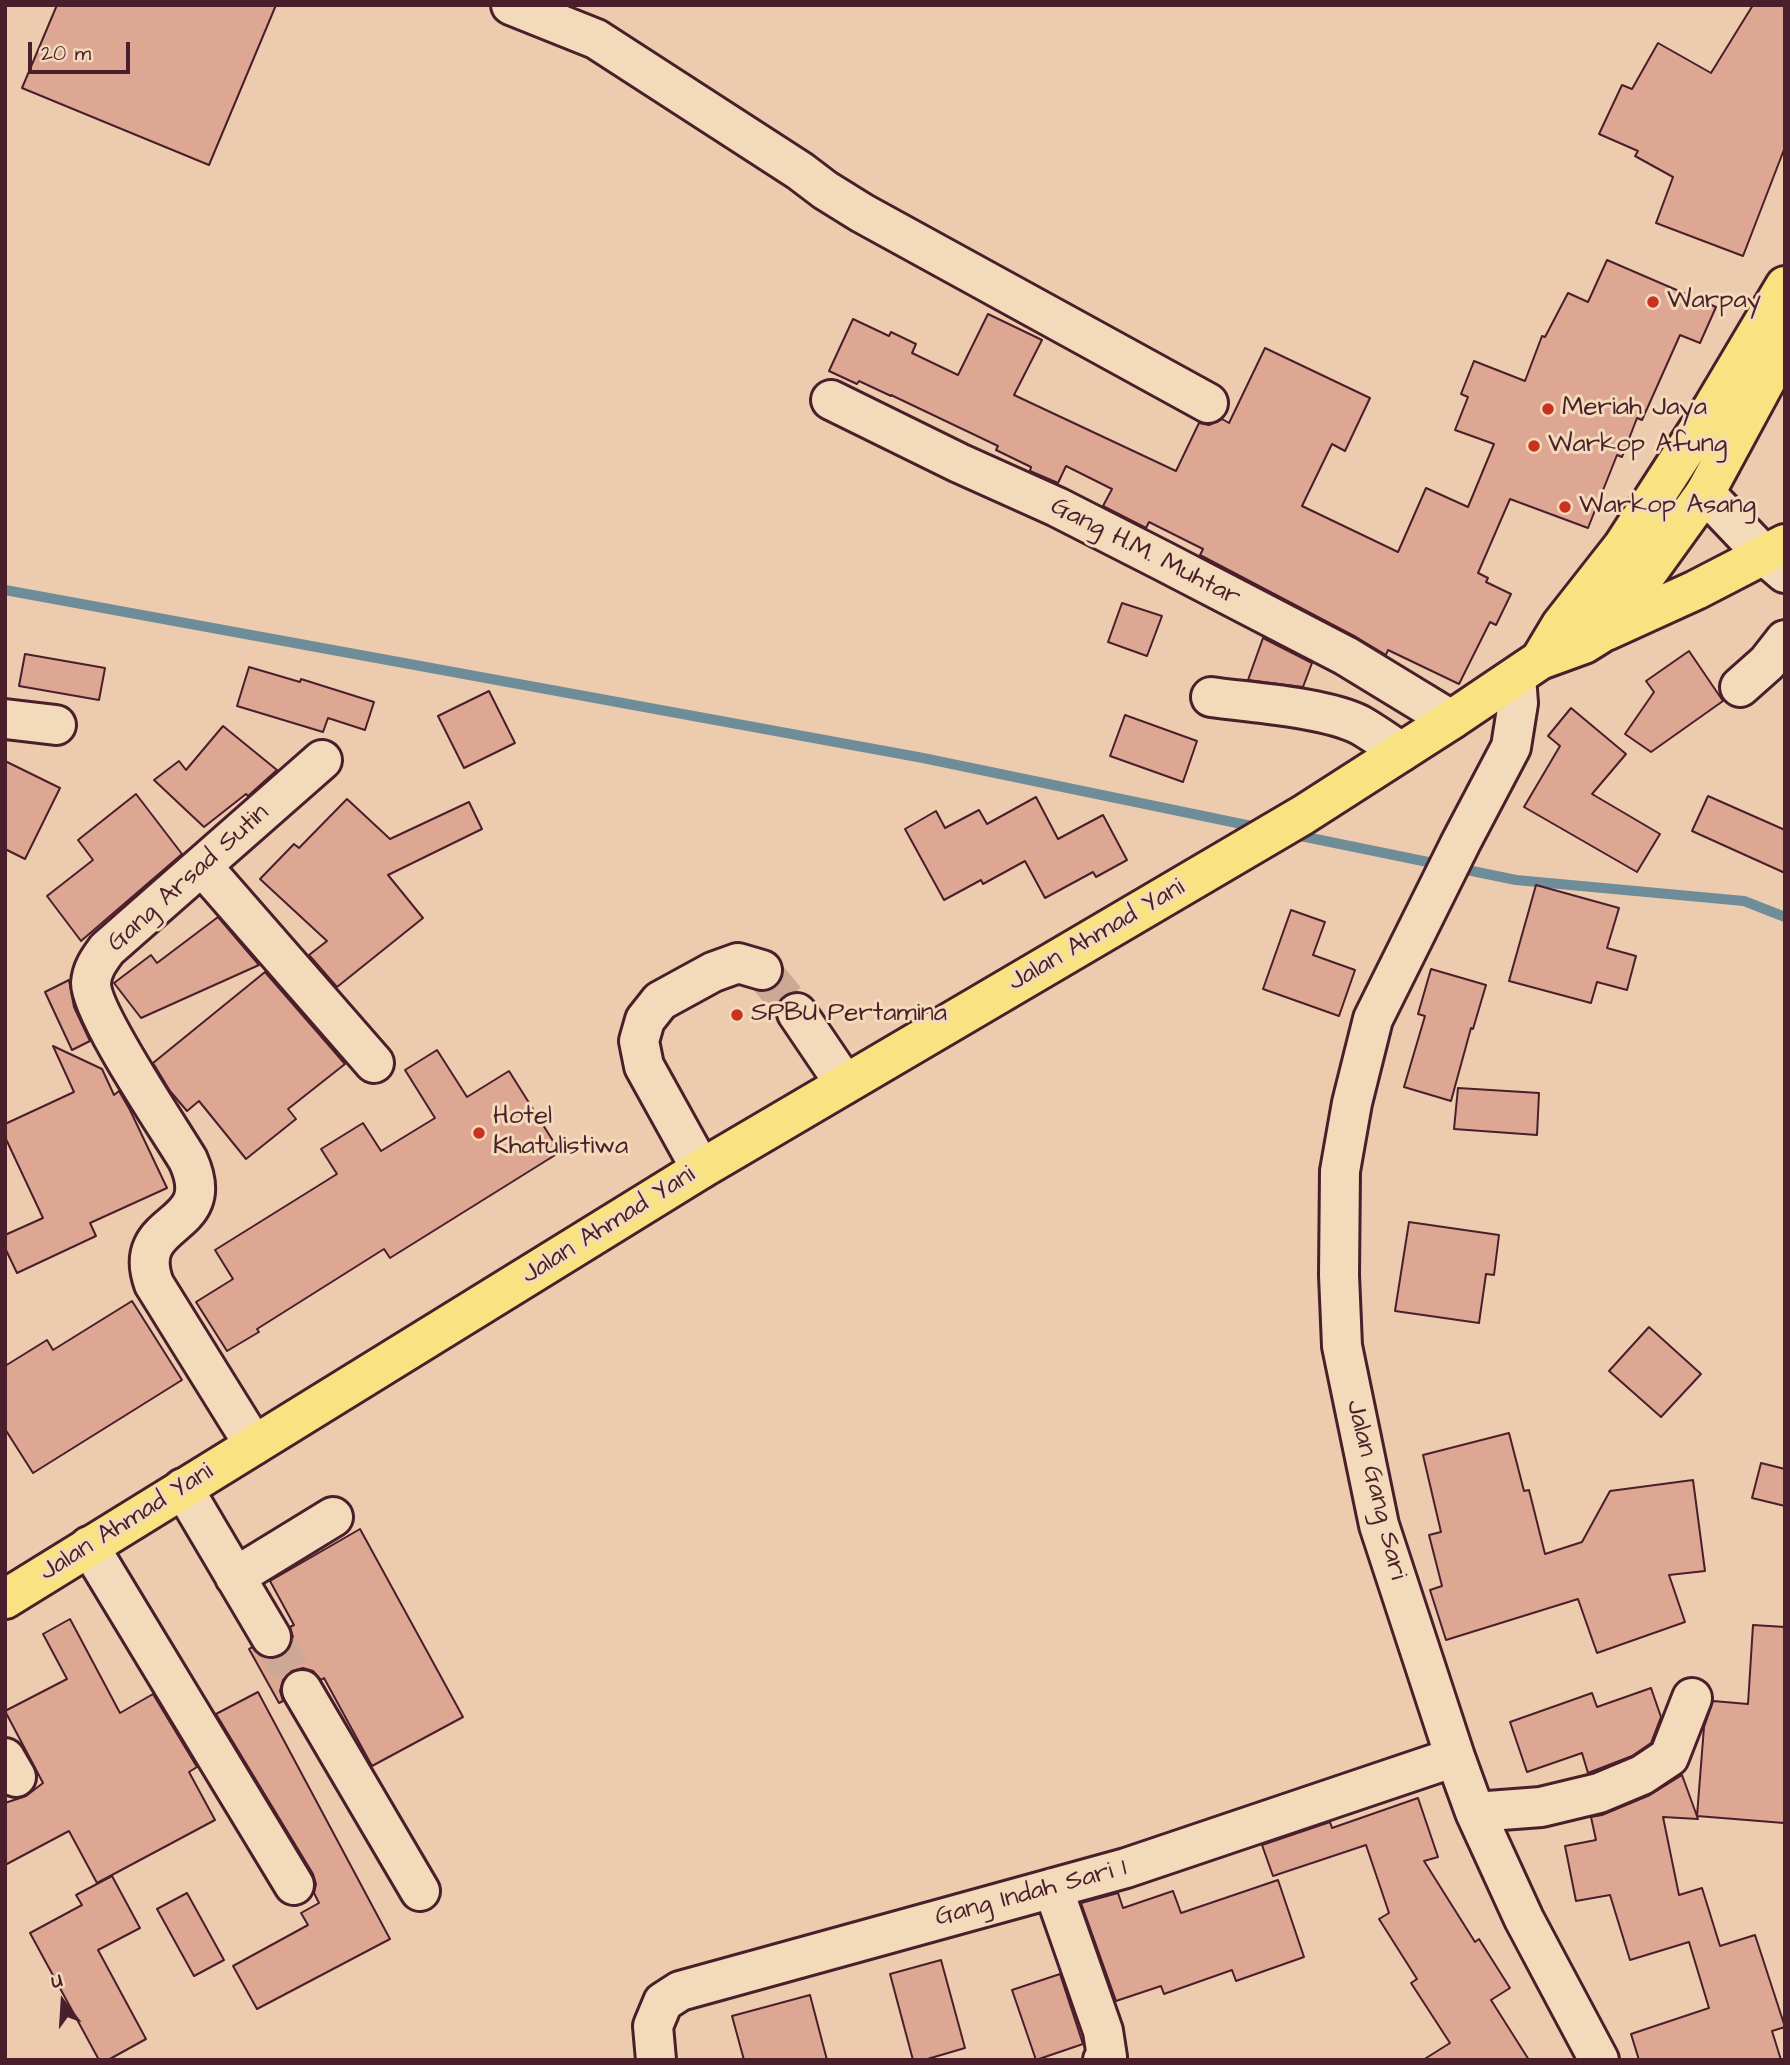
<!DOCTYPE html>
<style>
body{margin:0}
#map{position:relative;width:1790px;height:2065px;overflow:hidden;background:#eccbae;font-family:"Architects Daughter",sans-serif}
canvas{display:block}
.frame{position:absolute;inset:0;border:7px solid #4a1f2b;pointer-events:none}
.north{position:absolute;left:28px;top:1967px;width:70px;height:70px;-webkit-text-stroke:5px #f2daba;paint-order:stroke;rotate:343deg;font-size:19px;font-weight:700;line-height:28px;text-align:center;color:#4a1f2b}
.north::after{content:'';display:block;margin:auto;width:24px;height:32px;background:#4a1f2b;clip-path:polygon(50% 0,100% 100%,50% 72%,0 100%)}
.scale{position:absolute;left:28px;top:42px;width:102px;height:32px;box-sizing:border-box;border:4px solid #4a1f2b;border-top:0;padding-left:9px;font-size:21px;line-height:24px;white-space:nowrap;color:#4a1f2b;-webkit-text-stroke:5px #f2daba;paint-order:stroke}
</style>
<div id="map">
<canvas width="1790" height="2065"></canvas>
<div class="frame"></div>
<div class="north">U</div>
<div class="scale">20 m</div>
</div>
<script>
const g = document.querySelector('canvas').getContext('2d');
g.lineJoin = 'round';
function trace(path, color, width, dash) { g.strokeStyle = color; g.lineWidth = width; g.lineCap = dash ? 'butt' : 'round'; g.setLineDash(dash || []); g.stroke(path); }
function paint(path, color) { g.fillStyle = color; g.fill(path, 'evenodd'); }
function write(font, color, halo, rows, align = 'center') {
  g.font = font + ' "Architects Daughter",sans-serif'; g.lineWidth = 6; g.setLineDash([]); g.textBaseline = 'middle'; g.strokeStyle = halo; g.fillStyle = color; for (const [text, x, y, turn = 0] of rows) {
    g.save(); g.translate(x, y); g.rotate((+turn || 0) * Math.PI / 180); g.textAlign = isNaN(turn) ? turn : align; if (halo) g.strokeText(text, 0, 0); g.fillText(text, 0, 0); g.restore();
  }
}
trace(new Path2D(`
 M 5,590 L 923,758 L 1261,828
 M 1291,834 L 1516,880 L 1744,901 L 1785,917`), '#6e8d99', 10);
const building = new Path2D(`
 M 57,5 L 276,5 L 209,165 L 22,88 Z
 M 1753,5 L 1785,5 L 1785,147 L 1743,256 L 1656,223 L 1673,177 L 1635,156 L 1638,151 L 1599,134 L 1622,85 L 1632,89 L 1658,43 L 1711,73 Z
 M 1607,260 L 1716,307 L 1700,343 L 1680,335 L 1642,420 L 1637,418 L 1622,457 L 1617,455 L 1588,528 L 1510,499 L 1478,573 L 1488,578 L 1486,582 L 1511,594 L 1496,625 L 1490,622 L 1459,684 L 1388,650 L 1386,655 L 1356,637 L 1200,555 L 1203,549 L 1149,522 L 1146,528 L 1103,506 L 1112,489 L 1066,466 L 1058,483 L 1030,471 L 1031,467 L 996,450 L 998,446 L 891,395 L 891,396 L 859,381 L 857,384 L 829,371 L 853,319 L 889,336 L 891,332 L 916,344 L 912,353 L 958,375 L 988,314 L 1042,340 L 1014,395 L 1176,471 L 1199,423 L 1209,425 L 1222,419 L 1229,423 L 1265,348 L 1370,398 L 1345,451 L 1332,444 L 1302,506 L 1398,552 L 1426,488 L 1468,507 L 1494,444 L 1455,430 L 1468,397 L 1461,394 L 1474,361 L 1525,381 L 1542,336 L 1545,337 L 1568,293 L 1588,302 Z
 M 1122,603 L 1162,616 L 1147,656 L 1108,642 Z
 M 1263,638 L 1312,663 L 1303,687 L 1248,680 Z
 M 1689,651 L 1723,701 L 1651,752 L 1625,734 L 1654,692 L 1646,681 Z
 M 25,654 L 105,668 L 99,700 L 19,686 Z
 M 249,667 L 300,682 L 301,679 L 374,702 L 365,730 L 328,718 L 323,732 L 237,706 Z
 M 489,691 L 515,743 L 464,768 L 438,716 Z
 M 1571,708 L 1626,754 L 1592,794 L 1660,834 L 1637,872 L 1524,807 L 1560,746 L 1548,736 Z
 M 1125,715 L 1197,741 L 1183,782 L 1110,756 Z
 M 223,726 L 277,770 L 248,796 L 246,794 L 204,827 L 154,780 L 179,761 L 186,770 Z
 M 5,761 L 60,788 L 25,859 L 5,849 Z
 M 136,794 L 182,854 L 81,941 L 47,896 L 93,860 L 78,840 Z
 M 1708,796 L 1785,830 L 1785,873 L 1692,831 Z
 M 1036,797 L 1058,839 L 1103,815 L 1127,860 L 1096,877 L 1093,872 L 1045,898 L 1025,861 L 983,884 L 981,880 L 944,900 L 905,829 L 936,811 L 945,828 L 979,810 L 987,824 Z
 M 347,799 L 390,839 L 469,802 L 482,829 L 388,875 L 423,918 L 337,987 L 309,955 L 327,941 L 260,879 L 294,844 L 299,848 Z
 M 1536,885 L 1619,908 L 1607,948 L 1636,956 L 1627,990 L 1597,982 L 1591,1003 L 1509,981 Z
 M 1291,910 L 1325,922 L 1313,955 L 1355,970 L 1339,1016 L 1263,989 Z
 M 218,917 L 259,965 L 141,1018 L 114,983 L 151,955 L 157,963 Z
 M 1431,969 L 1486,985 L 1473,1029 L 1471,1028 L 1451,1101 L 1404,1087 L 1425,1016 L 1418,1014 Z
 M 265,972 L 345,1064 L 288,1109 L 296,1119 L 246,1159 L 199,1101 L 187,1111 L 170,1091 L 153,1063 Z
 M 69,980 L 74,1007 L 90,1041 L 72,1050 L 45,992 Z
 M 53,1046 L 102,1069 L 114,1095 L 119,1091 L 130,1110 L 167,1188 L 90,1223 L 96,1236 L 17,1273 L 5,1248 L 5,1235 L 43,1218 L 5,1137 L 5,1124 L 74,1092 Z
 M 437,1050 L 467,1097 L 509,1071 L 560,1152 L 390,1258 L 384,1249 L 257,1329 L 259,1332 L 227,1351 L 196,1302 L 233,1279 L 215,1250 L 337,1174 L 321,1149 L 363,1123 L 381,1151 L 435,1118 L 405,1070 Z
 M 1458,1088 L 1539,1093 L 1537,1135 L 1454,1129 Z
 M 1409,1222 L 1499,1235 L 1494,1275 L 1486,1274 L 1479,1323 L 1395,1311 Z
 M 132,1301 L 182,1380 L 33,1473 L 5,1429 L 5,1366 L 47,1340 L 53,1350 Z
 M 1649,1327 L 1701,1374 L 1661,1417 L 1609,1371 Z
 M 1509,1433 L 1524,1491 L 1529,1490 L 1545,1554 L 1582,1542 L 1610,1491 L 1693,1480 L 1705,1571 L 1669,1575 L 1685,1622 L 1597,1653 L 1578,1599 L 1446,1640 L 1430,1590 L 1442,1586 L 1429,1535 L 1441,1532 L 1423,1455 Z
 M 1761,1463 L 1785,1469 L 1785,1506 L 1752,1498 Z
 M 360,1529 L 463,1717 L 372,1766 L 324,1678 L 321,1680 L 313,1671 L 303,1668 L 292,1671 L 283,1680 L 280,1691 L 283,1701 L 279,1703 L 249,1649 L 252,1647 L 261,1656 L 272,1659 L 283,1655 L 290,1647 L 293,1637 L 290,1627 L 294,1625 L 270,1581 Z
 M 70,1619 L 120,1713 L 153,1694 L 197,1767 L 189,1772 L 215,1820 L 97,1883 L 69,1831 L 5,1865 L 5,1803 L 26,1796 L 43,1783 L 5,1711 L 67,1679 L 43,1634 Z
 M 1753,1625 L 1785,1627 L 1784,1823 L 1697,1816 L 1704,1727 L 1713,1701 L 1748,1704 Z
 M 1651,1688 L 1661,1717 L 1651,1743 L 1632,1756 L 1588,1773 L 1582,1753 L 1527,1772 L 1510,1722 L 1592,1693 L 1597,1707 Z
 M 258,1692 L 390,1939 L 257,2009 L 233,1966 L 308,1925 L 301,1913 L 319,1903 L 314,1893 L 316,1884 L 313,1874 L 216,1714 Z
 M 1682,1775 L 1698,1819 L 1663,1817 L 1679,1895 L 1702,1888 L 1720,1946 L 1755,1935 L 1785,2027 L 1772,2031 L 1781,2060 L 1639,2060 L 1631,2034 L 1709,2008 L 1689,1942 L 1630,1960 L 1610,1895 L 1576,1901 L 1565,1846 L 1596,1840 L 1591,1817 L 1602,1815 L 1650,1795 Z
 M 1418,1798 L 1438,1857 L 1424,1861 L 1475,1942 L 1479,1939 L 1510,1988 L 1491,2000 L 1529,2060 L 1423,2060 L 1450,2043 L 1411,1983 L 1417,1979 L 1379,1919 L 1389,1913 L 1366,1845 L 1273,1876 L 1262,1845 L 1330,1822 L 1332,1828 Z
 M 112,1876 L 140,1928 L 98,1950 L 146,2039 L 108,2060 L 99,2060 L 30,1933 L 82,1905 L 76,1895 Z
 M 1278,1880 L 1304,1957 L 1236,1981 L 1232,1970 L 1164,1994 L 1161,1986 L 1116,2001 L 1081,1903 L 1118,1893 L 1123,1908 L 1173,1891 L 1181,1913 Z
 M 187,1893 L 224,1960 L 194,1976 L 157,1909 Z
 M 941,1960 L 965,2048 L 924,2060 L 913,2060 L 890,1974 Z
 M 1060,1974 L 1083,2044 L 1036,2060 L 1012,1990 Z
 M 810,1995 L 827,2060 L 744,2060 L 732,2016 Z`);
paint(building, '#dda793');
trace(building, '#4a1f2b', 2);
trace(new Path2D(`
 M 762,970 L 797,1013
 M 271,1637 L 302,1690`), '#cca994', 38, [38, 19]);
const minor = new Path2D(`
 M 511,5 L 596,39 L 800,171 L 825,190 L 862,213 L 1208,403
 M 831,400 L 959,463 L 1057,507 L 1163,561 L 1346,656 L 1451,720
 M 1705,493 L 1764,555 L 1785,573
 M 1516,677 L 1518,703 L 1511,747 L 1461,842 L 1373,1019 L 1352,1103 L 1340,1171 L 1339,1275 L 1342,1346 L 1379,1525 L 1455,1757 L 1475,1812 L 1524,1919 L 1599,2060
 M 1740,687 L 1767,663 L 1785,640
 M 1211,697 C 1253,703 1324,707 1360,725 C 1374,733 1388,743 1401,752
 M 5,719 L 56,725
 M 202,866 L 374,1063
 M 797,1013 L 845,1084
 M 701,1169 L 644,1066 L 639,1041 L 645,1020 L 660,1001 L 713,972 L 738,963 L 762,970
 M 254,1445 L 154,1284 C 129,1215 221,1233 188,1160 C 169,1128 91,1014 91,983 C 92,969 99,960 107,949 L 322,760
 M 183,1488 L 271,1637
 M 89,1546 L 294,1885
 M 235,1577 L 333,1517
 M 302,1690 L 420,1891
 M 5,1758 L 16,1777
 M 1475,1812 L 1541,1807 L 1599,1793 L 1642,1775 L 1669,1757 L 1692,1698
 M 1053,1888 L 1103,2031 L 1107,2057 L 1103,2060
 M 656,2060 L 653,2026 L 663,2002 L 680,1991 L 1126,1868 L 1455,1757`);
const major = new Path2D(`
 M 1606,631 L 1696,590 L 1785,544
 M 1540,660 L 1561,625 L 1623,546 L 1713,407 L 1785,286
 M 5,1599 L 701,1169 L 1303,815 L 1451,720 L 1540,660 L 1584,644 L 1600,634 L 1643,579 L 1705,493 L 1785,345`);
trace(minor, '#4a1f2b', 44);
trace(major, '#4a1f2b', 44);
trace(minor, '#f2daba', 38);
trace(major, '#f8e281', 38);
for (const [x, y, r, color] of [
 [1653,302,7,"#c8321e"],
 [1548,409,7,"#c8321e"],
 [1534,446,7,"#c8321e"],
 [1565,507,7,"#c8321e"],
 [737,1015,7,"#c8321e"],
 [479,1133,7,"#c8321e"]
]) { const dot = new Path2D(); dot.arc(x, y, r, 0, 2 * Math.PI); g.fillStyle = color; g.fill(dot); trace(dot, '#f2daba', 2.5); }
write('26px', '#4a1f2b', '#f2daba', [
 ["Warpay",1667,302],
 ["Meriah Jaya",1562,409],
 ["Warkop Afung",1548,446],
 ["Warkop Asang",1579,507],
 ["SPBU Pertamina",751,1015],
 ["Hotel",493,1118],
 ["Khatulistiwa",493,1148]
], 'left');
write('26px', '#4a1f2b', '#f2daba', [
 ["Gang H.M. Muhtar",1145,553,27],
 ["Gang Arsad Sutin",189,879,-42],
 ["Jalan Ahmad Yani",1097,936,-30],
 ["Jalan Ahmad Yani",609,1226,-32],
 ["Jalan Gang Sari",1375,1490,76],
 ["Jalan Ahmad Yani",127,1523,-32],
 ["Gang Indah Sari 1",1031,1894,-15]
]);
</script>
